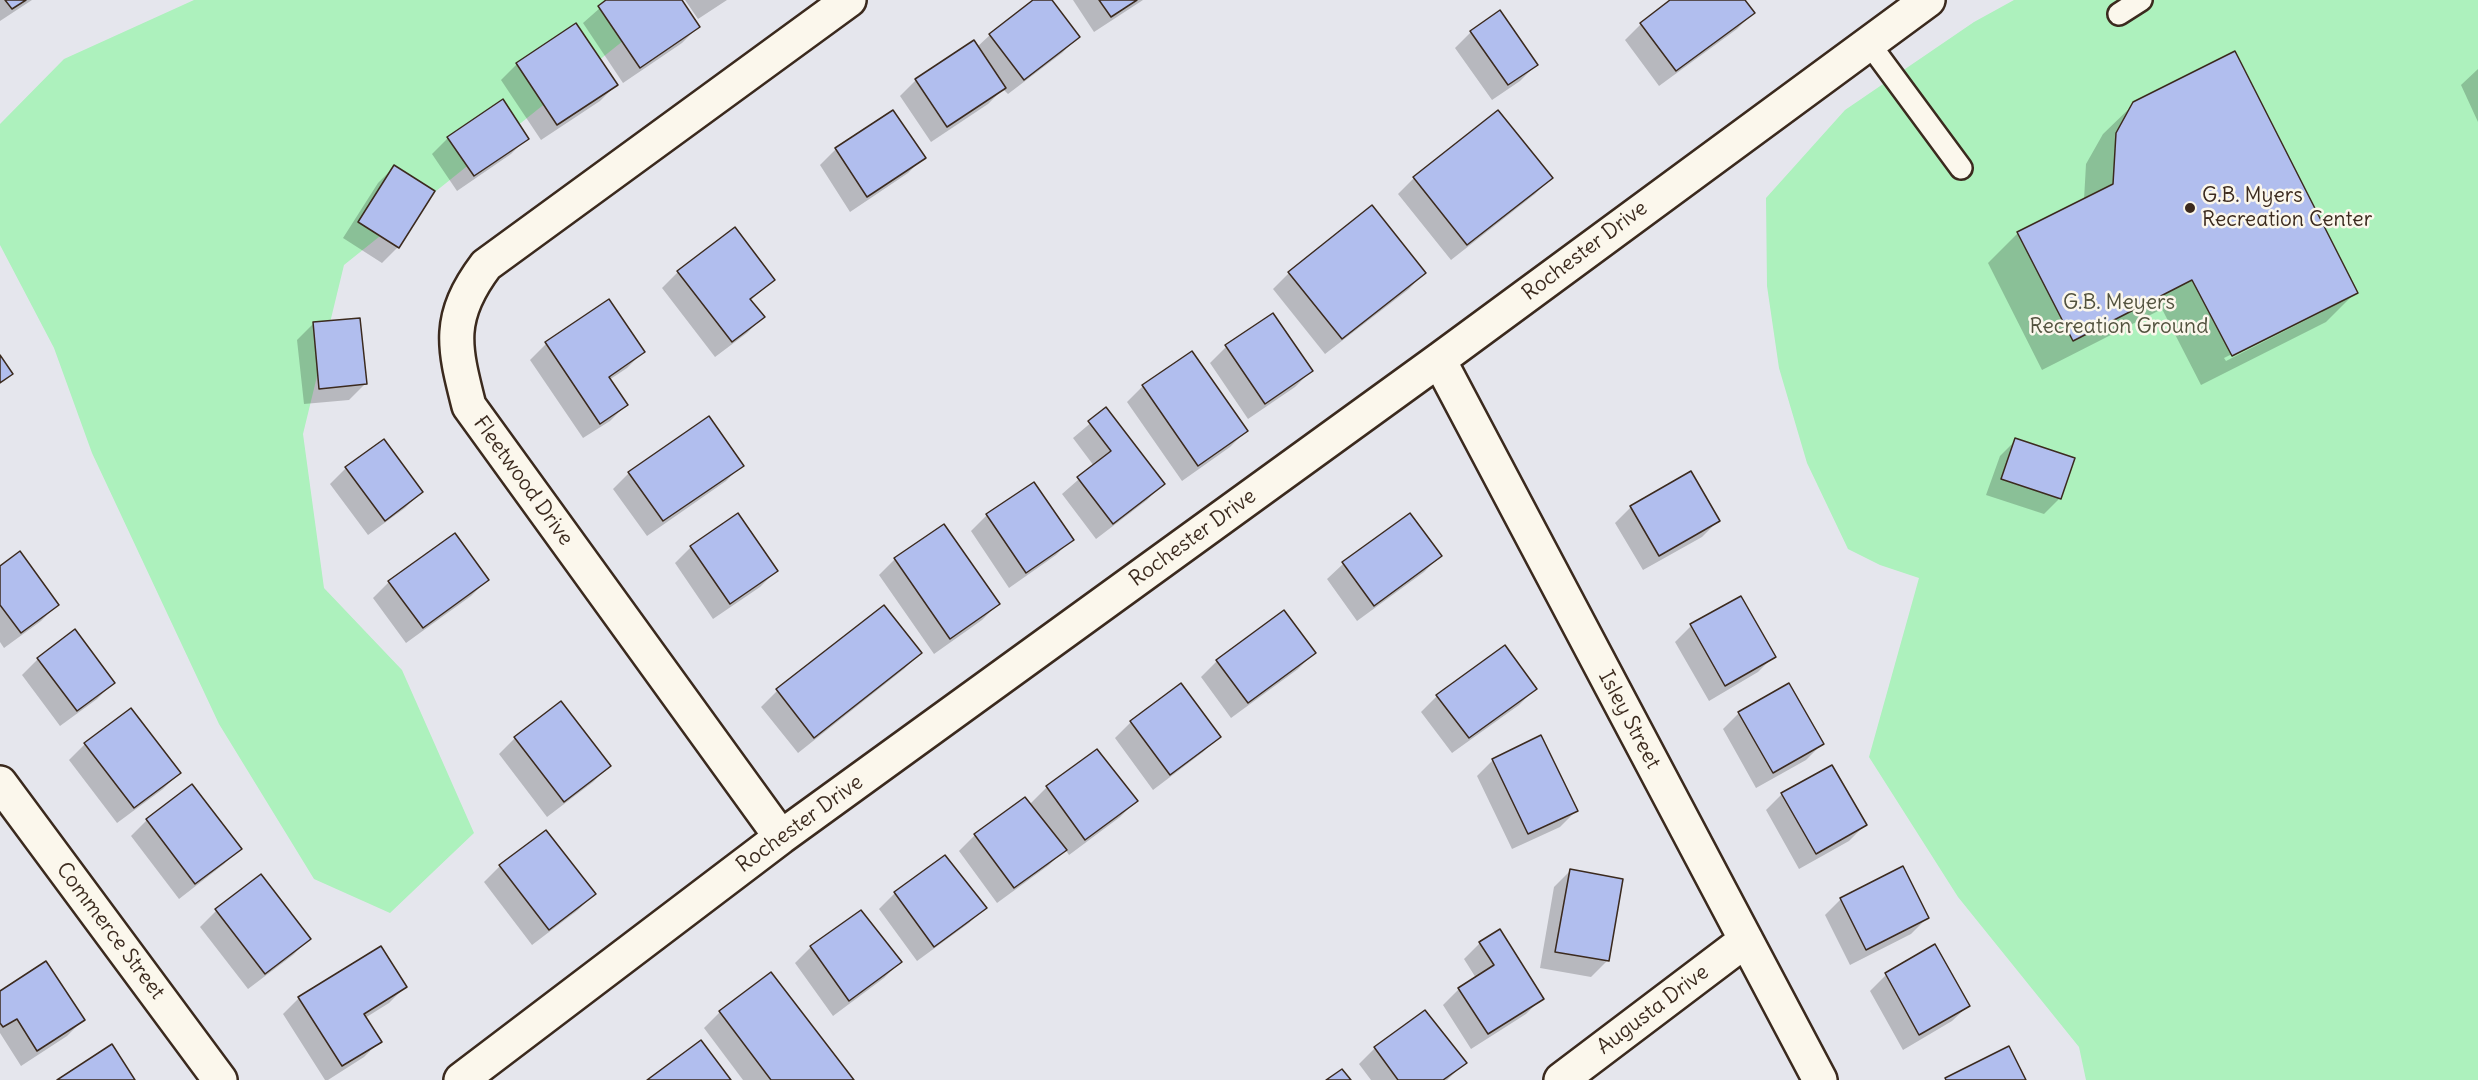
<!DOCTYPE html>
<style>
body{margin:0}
canvas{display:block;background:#e5e6ed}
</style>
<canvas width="2478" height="1080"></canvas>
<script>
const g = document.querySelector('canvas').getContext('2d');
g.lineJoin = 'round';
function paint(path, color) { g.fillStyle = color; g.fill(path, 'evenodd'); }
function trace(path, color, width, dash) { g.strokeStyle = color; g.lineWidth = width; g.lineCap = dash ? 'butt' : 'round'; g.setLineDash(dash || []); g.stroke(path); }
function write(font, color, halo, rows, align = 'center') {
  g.font = font + ' Delius,sans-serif'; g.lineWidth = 5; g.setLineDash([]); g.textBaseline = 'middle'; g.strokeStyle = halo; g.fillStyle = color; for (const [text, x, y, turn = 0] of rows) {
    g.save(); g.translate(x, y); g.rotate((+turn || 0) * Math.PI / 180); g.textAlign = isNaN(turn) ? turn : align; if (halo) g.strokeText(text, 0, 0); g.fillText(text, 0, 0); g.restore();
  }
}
paint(new Path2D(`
 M 194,0 L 674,0 L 344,265 L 303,434 L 324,588 L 402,670 L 474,833 L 390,913 L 314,879 L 219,724 L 92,453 L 54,348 L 0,245 L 0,124 L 64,59 Z
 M 2014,0 L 2478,0 L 2478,1080 L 2086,1080 L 2079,1047 L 1958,897 L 1869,757 L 1919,578 L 1880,565 L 1848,549 L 1807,463 L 1779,368 L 1767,286 L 1766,198 L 1845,110 L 1974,22 Z`), '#adf1bd');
paint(new Path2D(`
 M 0,0 L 32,0 L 0,21 Z
 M 609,0 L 680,0 L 698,27 L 682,43 L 623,83 L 583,23 Z
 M 685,0 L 727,0 L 698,19 Z
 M 1035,0 L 1050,0 L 1078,37 L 1062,53 L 1008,94 L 1003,89 L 988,104 L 931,142 L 900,96 L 916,80 L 977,47 L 990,35 Z
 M 1073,0 L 1143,0 L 1094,32 Z
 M 1673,0 L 1743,0 L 1753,13 L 1737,29 L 1659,86 L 1625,40 L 1641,24 Z
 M 576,25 L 616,85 L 600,101 L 541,140 L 501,80 L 517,64 Z
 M 1471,32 L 1536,65 L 1520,81 L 1492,100 L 1455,48 Z
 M 2478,69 L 2478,122 L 2461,85 Z
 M 2134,104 L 2356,292 L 2326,322 L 2201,385 L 2162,309 L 2042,370 L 1988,263 L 2018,233 L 2084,200 L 2086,164 L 2103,134 ZM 2322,309 L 2322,312 L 2226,361 L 2224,358 Z
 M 893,112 L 924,157 L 908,173 L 850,212 L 820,165 L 836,149 Z
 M 448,138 L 527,138 L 511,154 L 457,191 L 432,154 Z
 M 394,167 L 398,247 L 382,263 L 343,238 L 378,183 Z
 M 1414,178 L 1551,178 L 1535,194 L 1451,260 L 1398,194 Z
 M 678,272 L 773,280 L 750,301 L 763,317 L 747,333 L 715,357 L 662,288 Z
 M 1289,273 L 1424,273 L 1409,289 L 1325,354 L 1273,289 Z
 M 609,301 L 643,352 L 627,368 L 609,380 L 626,405 L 610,421 L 583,438 L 530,360 L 546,344 Z
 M 313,324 L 365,384 L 349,400 L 304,404 L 297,340 Z
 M 1226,347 L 1311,371 L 1295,387 L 1248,419 L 1210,363 Z
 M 1143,386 L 1246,431 L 1230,447 L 1182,481 L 1127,402 Z
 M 1106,410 L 1163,484 L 1147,500 L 1096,539 L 1062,494 L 1094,466 L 1073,438 Z
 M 2016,440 L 2060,498 L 2044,514 L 1986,495 L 2000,456 Z
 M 742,465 L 726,481 L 647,536 L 613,489 L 629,473 Z
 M 346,468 L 421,492 L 405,508 L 368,535 L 330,484 Z
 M 1631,507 L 1718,521 L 1702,537 L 1643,570 L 1615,523 Z
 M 738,515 L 776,571 L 760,587 L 713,619 L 675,563 L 691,547 Z
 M 987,515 L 1072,539 L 1056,555 L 1009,588 L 971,531 Z
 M 1410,515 L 1440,556 L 1424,572 L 1357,621 L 1327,579 L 1343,564 Z
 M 895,559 L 998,604 L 982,620 L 934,654 L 879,575 Z
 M 0,568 L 57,605 L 41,621 L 4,648 L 0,642 Z
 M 487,580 L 471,596 L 406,643 L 373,598 L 389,582 Z
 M 1691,626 L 1774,656 L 1758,672 L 1709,701 L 1675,642 Z
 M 920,653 L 904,669 L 798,753 L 761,707 L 777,691 Z
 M 1314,653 L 1298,669 L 1231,718 L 1201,677 L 1217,661 Z
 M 38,659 L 113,683 L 97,699 L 60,726 L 22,675 Z
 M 1181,685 L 1219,736 L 1203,752 L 1153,790 L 1115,738 L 1131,722 Z
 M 1535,689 L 1519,705 L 1452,753 L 1421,712 L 1437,696 Z
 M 1739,713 L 1822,744 L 1806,760 L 1756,788 L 1723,729 Z
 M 515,738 L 609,766 L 593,782 L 547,817 L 499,754 Z
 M 85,744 L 179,773 L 163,789 L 117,823 L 69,760 Z
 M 1096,751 L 1136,801 L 1120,817 L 1069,855 L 1065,849 L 1049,865 L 997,903 L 959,851 L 975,835 L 1029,805 L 1047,787 Z
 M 1493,760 L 1576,811 L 1560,827 L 1512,849 L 1477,776 Z
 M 192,786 L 240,848 L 224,864 L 179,899 L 131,836 L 147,820 Z
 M 1782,794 L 1865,825 L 1849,841 L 1799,869 L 1766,810 Z
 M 500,866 L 594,894 L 578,910 L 532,945 L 484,882 Z
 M 1570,871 L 1621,880 L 1607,961 L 1591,977 L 1540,968 L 1554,887 Z
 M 261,876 L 309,939 L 293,955 L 248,989 L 200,927 L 216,911 Z
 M 895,893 L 985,907 L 969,923 L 917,961 L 879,909 Z
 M 1841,899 L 1927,918 L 1911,934 L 1850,965 L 1825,915 Z
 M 860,912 L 900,962 L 884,978 L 833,1016 L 795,963 L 811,947 Z
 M 1480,943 L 1542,998 L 1526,1014 L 1471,1049 L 1443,1005 L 1459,989 L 1476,978 L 1464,959 Z
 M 771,974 L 852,1080 L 743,1080 L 704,1028 L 720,1012 Z
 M 1886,975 L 1969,1005 L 1952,1021 L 1903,1050 L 1870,991 Z
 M 405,987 L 389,1003 L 365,1018 L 380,1041 L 364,1057 L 328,1080 L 325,1080 L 283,1014 L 299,998 Z
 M 0,992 L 83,1020 L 67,1036 L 21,1066 L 0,1033 Z
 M 1375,1048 L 1465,1063 L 1447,1080 L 1371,1080 L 1359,1064 Z`), '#0003');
const building = new Path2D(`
 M 5,0 L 26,0 L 12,9 Z
 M 606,0 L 682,0 L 700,27 L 640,68 L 598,6 Z
 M 1033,0 L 1052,0 L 1080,37 L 1024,80 L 989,34 Z
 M 1099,0 L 1137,0 L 1111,17 Z
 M 1670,0 L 1745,0 L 1755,13 L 1676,71 L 1640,23 Z
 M 1500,10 L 1538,65 L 1508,85 L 1470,31 Z
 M 576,23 L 618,85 L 557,125 L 516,63 Z
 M 974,40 L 1006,88 L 947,127 L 915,79 Z
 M 2235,51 L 2358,293 L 2232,356 L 2192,280 L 2073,341 L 2017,232 L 2113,184 L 2116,133 L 2133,102 Z
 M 503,99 L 529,139 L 474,176 L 447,137 Z
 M 893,110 L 926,158 L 867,197 L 835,148 Z
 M 1498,110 L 1553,178 L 1467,245 L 1413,177 Z
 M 394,165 L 435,191 L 399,248 L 358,222 Z
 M 1372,205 L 1426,273 L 1342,339 L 1288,272 Z
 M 735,227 L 775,280 L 750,299 L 765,317 L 732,342 L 677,271 Z
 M 609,299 L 645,352 L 609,377 L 628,405 L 600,424 L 545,342 Z
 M 1273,313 L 1313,371 L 1265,404 L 1225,345 Z
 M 360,318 L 367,384 L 319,389 L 313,322 Z
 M 1192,351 L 1248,431 L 1198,466 L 1142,385 Z
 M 0,355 L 13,374 L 0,383 Z
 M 1106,407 L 1165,484 L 1113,524 L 1077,477 L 1111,451 L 1088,421 Z
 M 709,416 L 744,466 L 663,521 L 628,472 Z
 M 2015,438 L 2075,458 L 2061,499 L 2001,479 Z
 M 384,439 L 423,492 L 385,521 L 345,467 Z
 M 1691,471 L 1720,521 L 1659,556 L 1630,506 Z
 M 1034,482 L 1074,540 L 1026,573 L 986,514 Z
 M 738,513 L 778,571 L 730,604 L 690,546 Z
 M 1410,513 L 1442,556 L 1374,606 L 1342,562 Z
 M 944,524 L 1000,604 L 950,639 L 894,558 Z
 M 455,533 L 489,580 L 423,628 L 388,581 Z
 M 20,551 L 59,605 L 21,633 L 0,605 L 0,566 Z
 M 1741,596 L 1776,657 L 1725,686 L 1690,624 Z
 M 884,605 L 922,653 L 814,738 L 776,689 Z
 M 1284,610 L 1316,653 L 1248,703 L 1216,660 Z
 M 75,629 L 115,683 L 77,711 L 37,658 Z
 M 1505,645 L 1537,689 L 1469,738 L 1436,695 Z
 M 1181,683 L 1221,737 L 1170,775 L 1130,721 Z
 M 1789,683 L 1824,744 L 1773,773 L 1738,712 Z
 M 561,701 L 611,766 L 564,802 L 514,737 Z
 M 131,708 L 181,773 L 134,808 L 84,743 Z
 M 1541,735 L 1578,811 L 1528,834 L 1492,759 Z
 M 1097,749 L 1138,801 L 1085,840 L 1046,786 Z
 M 1832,765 L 1867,825 L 1816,854 L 1781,793 Z
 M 192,784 L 242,849 L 195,884 L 146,819 Z
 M 1025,797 L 1067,850 L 1014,888 L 974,834 Z
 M 546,830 L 596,894 L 549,930 L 499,865 Z
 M 945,855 L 987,908 L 934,947 L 894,892 Z
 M 1903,866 L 1929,918 L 1866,950 L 1840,898 Z
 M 1570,869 L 1623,879 L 1609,961 L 1555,952 Z
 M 261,874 L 311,939 L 265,974 L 215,909 Z
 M 861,910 L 902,962 L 849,1001 L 810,946 Z
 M 1500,929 L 1544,999 L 1488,1034 L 1458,988 L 1494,965 L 1479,942 Z
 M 1935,944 L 1970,1006 L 1919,1035 L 1885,973 Z
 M 381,946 L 407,987 L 364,1014 L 382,1042 L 342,1066 L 298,997 Z
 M 46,961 L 85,1020 L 37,1051 L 17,1019 L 3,1027 L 0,1023 L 0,991 Z
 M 771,972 L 854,1080 L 771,1080 L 719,1011 Z
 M 1425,1010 L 1467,1063 L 1443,1080 L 1398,1080 L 1374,1047 Z
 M 701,1040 L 731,1080 L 647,1080 Z
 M 112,1044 L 135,1080 L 57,1080 Z
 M 2009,1046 L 2026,1080 L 1946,1080 L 1945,1078 Z
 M 1342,1069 L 1351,1080 L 1326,1080 Z`);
paint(building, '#b1beee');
trace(building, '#3b2a1e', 1.5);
const service = new Path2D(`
 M 2119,14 L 2141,0
 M 1868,42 L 1961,168`);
const minor = new Path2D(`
 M 1439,360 L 1820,1080
 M 781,837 L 469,406 C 454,347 446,318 486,265 L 849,0
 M 461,1080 L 781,837 L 1439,360 L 1928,0
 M 1561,1080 L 1746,940`);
const tertiary = new Path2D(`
 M 0,783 L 220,1080`);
trace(service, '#3b2a1e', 26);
trace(minor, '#3b2a1e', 38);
trace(tertiary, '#3b2a1e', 38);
trace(service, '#fbf7ec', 21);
trace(minor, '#fbf7ec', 33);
trace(tertiary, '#fbf7ec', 33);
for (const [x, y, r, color] of [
 [2190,208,6,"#3b2a1e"]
]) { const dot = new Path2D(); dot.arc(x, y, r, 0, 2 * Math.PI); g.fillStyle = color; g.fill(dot); trace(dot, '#fbf7ec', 2); }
write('21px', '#3b2a1e', '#fbf7ec', [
 ["G.B. Myers",2202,196],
 ["Recreation Center",2202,220]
], 'left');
write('21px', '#3b2a1e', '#fbf7ec', [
 ["Rochester Drive",1585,251,-37],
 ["Fleetwood Drive",523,481,54],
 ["Rochester Drive",1193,538,-36],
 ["Isley Street",1629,720,62],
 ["Rochester Drive",800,824,-36],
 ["Commerce Street",110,931,53],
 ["Augusta Drive",1653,1010,-37]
]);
write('21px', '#52523e', '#fbf7ec', [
 ["G.B. Meyers",2119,303],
 ["Recreation Ground",2119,327]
]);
</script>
